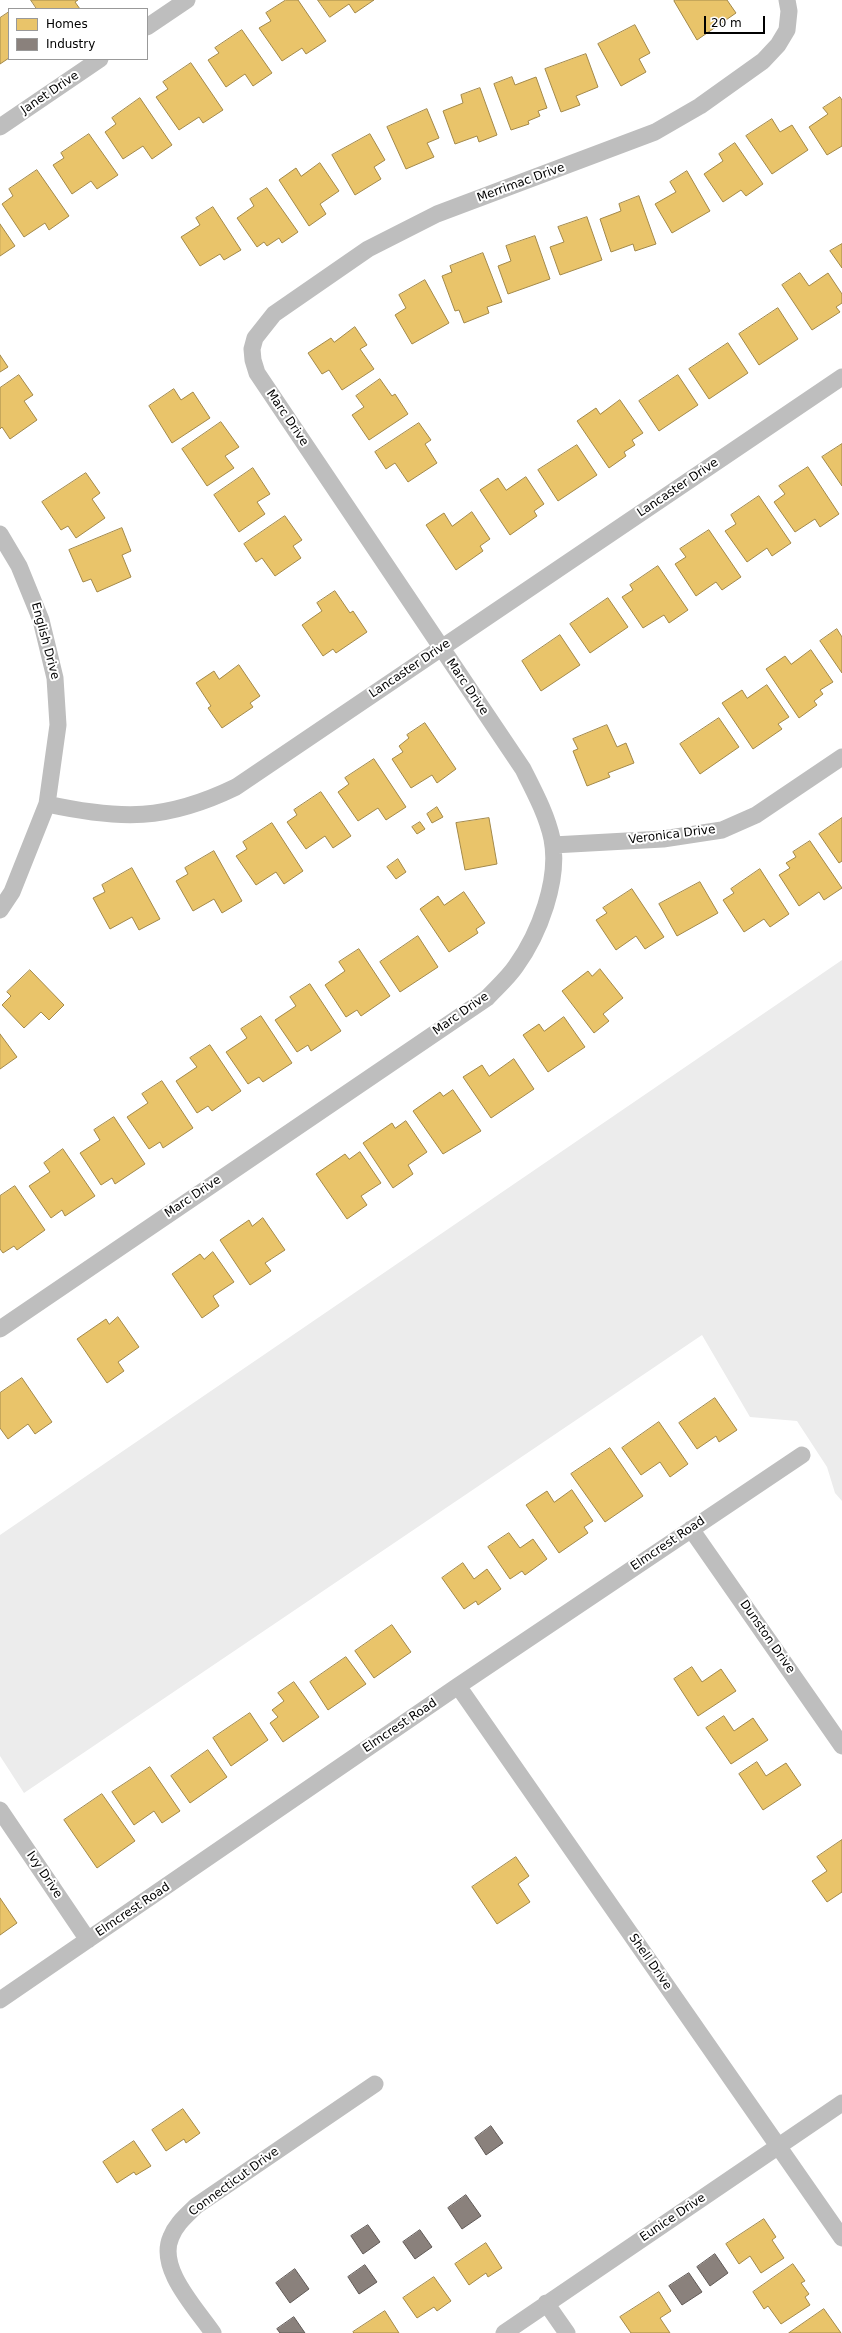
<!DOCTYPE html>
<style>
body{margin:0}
#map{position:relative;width:842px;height:2333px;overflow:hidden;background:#fff;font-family:"DejaVu Sans",sans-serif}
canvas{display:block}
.legend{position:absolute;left:8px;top:8px;width:140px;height:52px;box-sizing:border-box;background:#fff;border:1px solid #999;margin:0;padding:5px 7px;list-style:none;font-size:12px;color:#000}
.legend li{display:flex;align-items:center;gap:8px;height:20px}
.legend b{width:20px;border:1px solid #999}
.scale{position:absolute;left:704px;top:16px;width:61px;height:18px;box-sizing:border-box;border:2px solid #000;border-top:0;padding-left:5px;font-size:12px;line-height:14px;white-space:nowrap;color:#000;-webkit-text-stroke:3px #fff;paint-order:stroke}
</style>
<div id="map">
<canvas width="842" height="2333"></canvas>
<ul class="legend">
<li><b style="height:11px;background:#e9c46a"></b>Homes</li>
<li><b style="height:11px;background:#8a817c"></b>Industry</li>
</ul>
<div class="scale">20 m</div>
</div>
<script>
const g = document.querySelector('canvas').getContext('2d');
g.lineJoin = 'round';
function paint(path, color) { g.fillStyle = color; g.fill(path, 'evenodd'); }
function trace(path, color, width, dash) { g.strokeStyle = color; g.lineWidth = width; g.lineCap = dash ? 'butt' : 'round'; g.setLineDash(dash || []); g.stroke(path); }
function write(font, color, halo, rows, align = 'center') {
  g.font = font + ' "DejaVu Sans",sans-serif'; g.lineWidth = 4; g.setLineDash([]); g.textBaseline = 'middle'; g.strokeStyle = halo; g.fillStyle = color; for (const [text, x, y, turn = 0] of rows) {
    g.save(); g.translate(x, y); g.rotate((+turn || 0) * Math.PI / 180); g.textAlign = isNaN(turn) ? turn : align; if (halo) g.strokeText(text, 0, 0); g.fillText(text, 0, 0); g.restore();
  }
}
paint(new Path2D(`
 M 842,960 L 842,1501 L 835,1493 L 827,1467 L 797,1421 L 750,1417 L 702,1335 L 24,1793 L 0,1756 L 0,1535 Z`), '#ececec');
const homes = new Path2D(`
 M 31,0 L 78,0 L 75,2 L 80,9 L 37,9 Z
 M 286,0 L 298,0 L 326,41 L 306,54 L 302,48 L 282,61 L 259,28 L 271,21 L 266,13 Z
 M 318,0 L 374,0 L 355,13 L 349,4 L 330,17 Z
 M 676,0 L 727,0 L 736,13 L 697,40 L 674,1 Z
 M 9,12 L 9,58 L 0,64 L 0,18 Z
 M 635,25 L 650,53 L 639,59 L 646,72 L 621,86 L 598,44 Z
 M 242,30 L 272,73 L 253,86 L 245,74 L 226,87 L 208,60 L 219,53 L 215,48 Z
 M 586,54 L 598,87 L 576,96 L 580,105 L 561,112 L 545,69 Z
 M 191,63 L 223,110 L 203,123 L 199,117 L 179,130 L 156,97 L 168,89 L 163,82 Z
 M 512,77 L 515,85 L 536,77 L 547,108 L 538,111 L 540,116 L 528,121 L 529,124 L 511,130 L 494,84 Z
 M 480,88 L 497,135 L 479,142 L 477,136 L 455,144 L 443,111 L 463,103 L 461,95 Z
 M 840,97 L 842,100 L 842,146 L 827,155 L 809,127 L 828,114 L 823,108 Z
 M 140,98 L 172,145 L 152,159 L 143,146 L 123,159 L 105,132 L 116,124 L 112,118 Z
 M 427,109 L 439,138 L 427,143 L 434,157 L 406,169 L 387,127 Z
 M 772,119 L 780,132 L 792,125 L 808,150 L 772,174 L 746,136 Z
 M 89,134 L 118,175 L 97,189 L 91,181 L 72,194 L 53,165 L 64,158 L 61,153 Z
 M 370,134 L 385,160 L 374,167 L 381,179 L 355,195 L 332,155 Z
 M 735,143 L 763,184 L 746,196 L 741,190 L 723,202 L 704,174 L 723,161 L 719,154 Z
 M 320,163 L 339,191 L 320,204 L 326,214 L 309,226 L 279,180 L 296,168 L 301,176 Z
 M 37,170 L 69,216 L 49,230 L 45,223 L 24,237 L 2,204 L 13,196 L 9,189 Z
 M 687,171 L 710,211 L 672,233 L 655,204 L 676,192 L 670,182 Z
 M 267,188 L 298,232 L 282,243 L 279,238 L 267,246 L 264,242 L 257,247 L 237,218 L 254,206 L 250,199 Z
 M 639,196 L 656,244 L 635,251 L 633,244 L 611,252 L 600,219 L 621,211 L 619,204 Z
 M 213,207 L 241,250 L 224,260 L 220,254 L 200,266 L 181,237 L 200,225 L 196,218 Z
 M 587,217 L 602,260 L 560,275 L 550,247 L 564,242 L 558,227 Z
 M 0,224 L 15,246 L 0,256 Z
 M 535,236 L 550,279 L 508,294 L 498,266 L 511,261 L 506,246 Z
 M 842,244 L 842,268 L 830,251 Z
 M 483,253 L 502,302 L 487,307 L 489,313 L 464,323 L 459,310 L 455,311 L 442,276 L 452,272 L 450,266 Z
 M 800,273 L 809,286 L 828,273 L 842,294 L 842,303 L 836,307 L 840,312 L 812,330 L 782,285 Z
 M 425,280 L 449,323 L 412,344 L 395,315 L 406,308 L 399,295 Z
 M 778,308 L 798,339 L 759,365 L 739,334 Z
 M 355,327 L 367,345 L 360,349 L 374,369 L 342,390 L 329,370 L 322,374 L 308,353 L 331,338 L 334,342 Z
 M 728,343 L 748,373 L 709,399 L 689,369 Z
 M 0,355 L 8,367 L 0,372 Z
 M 19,375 L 33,395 L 24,401 L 37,420 L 10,439 L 2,427 L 0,429 L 0,388 Z
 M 678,375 L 698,405 L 659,431 L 639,401 Z
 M 380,379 L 392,396 L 395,394 L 408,414 L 369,440 L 352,415 L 364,407 L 356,396 Z
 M 174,389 L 181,400 L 193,392 L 210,418 L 172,443 L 149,406 Z
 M 620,400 L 643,433 L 632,440 L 635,445 L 624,452 L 626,456 L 609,468 L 577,421 L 596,408 L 600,414 Z
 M 221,422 L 239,447 L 225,456 L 234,468 L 207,486 L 182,449 Z
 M 419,423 L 431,440 L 425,444 L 437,463 L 408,482 L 395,463 L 386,469 L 375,452 Z
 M 842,444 L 842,486 L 822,457 Z
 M 577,445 L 597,475 L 558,501 L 538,470 Z
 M 808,467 L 839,514 L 820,527 L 815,519 L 795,532 L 774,502 L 785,494 L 779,486 Z
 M 253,468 L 270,494 L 257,502 L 265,514 L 239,532 L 214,495 Z
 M 86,473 L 100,493 L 92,499 L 105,518 L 76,538 L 68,526 L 61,530 L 42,502 Z
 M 526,477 L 544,504 L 534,511 L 537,516 L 510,535 L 480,490 L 498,478 L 506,490 Z
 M 759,496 L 791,543 L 772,556 L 767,548 L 747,562 L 725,531 L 736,524 L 731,515 Z
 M 472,512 L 490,539 L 480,546 L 483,551 L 456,570 L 426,525 L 444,513 L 452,526 Z
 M 285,516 L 302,540 L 293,546 L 301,558 L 275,576 L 262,558 L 256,562 L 244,544 Z
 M 122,528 L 131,551 L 122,555 L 131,577 L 97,592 L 91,579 L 83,582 L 69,550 Z
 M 709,530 L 741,577 L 722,590 L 716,582 L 696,596 L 675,564 L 686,557 L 680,549 Z
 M 658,566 L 688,610 L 669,623 L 664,615 L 643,628 L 622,597 L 633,590 L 630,585 Z
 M 335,591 L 350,613 L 353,611 L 367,632 L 336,653 L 333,649 L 323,656 L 302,625 L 322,611 L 317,603 Z
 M 608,598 L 628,627 L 590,653 L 570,624 Z
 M 837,629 L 842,637 L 842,673 L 820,641 Z
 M 560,635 L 580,665 L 541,691 L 522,661 Z
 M 811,650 L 833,682 L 820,690 L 823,694 L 814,701 L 817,705 L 799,718 L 766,669 L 785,656 L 791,664 Z
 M 239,665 L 260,696 L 250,703 L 253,707 L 222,728 L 208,708 L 211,706 L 196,683 L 214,671 L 219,679 Z
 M 767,685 L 789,717 L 778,724 L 782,729 L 753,749 L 722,703 L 742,690 L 747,698 Z
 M 719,718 L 739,747 L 700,774 L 680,744 Z
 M 425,723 L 456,769 L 437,783 L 432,775 L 411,788 L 392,759 L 403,752 L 399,746 L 409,738 L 407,735 Z
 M 607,725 L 617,747 L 626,743 L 634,763 L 608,773 L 610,777 L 587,786 L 573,751 L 578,749 L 573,739 Z
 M 374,759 L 406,807 L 386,820 L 378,808 L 358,821 L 338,792 L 349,784 L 345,778 Z
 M 321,792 L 351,836 L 333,848 L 325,836 L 306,849 L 287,822 L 297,815 L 294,810 Z
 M 437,807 L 443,817 L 432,823 L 427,814 Z
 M 489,818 L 497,864 L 465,870 L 456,823 Z
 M 842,818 L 842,861 L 839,863 L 819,834 Z
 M 420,822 L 425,829 L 417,834 L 412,827 Z
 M 272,823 L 303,871 L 284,884 L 276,872 L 256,885 L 236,856 L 247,849 L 243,842 Z
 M 810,841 L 842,888 L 824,900 L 819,892 L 799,906 L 779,875 L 790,868 L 786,863 L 796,857 L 793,852 Z
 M 214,851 L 242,901 L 222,913 L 214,899 L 193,911 L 176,881 L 188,874 L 185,868 Z
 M 398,859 L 406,872 L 396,879 L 387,867 Z
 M 132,868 L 160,919 L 139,930 L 132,917 L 110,929 L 93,898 L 105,892 L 102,885 Z
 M 760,869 L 789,914 L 770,927 L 764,919 L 744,932 L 723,900 L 734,893 L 731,889 Z
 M 700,882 L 718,913 L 677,936 L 659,904 Z
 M 632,889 L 664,937 L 645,949 L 636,936 L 616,950 L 596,920 L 607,913 L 603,908 Z
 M 464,892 L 485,923 L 476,929 L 478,933 L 449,952 L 420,909 L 438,896 L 444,905 Z
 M 418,936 L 438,967 L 400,992 L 380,962 Z
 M 359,949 L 390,996 L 361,1016 L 357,1010 L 346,1017 L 325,985 L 345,971 L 339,962 Z
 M 600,969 L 623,998 L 603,1014 L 609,1021 L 594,1033 L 562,991 L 588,971 L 592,976 Z
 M 30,970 L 64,1005 L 49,1020 L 41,1012 L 24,1028 L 2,1005 L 11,996 L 7,992 Z
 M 310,984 L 341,1031 L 311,1051 L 308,1045 L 297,1052 L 275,1020 L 296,1006 L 290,997 Z
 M 261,1016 L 292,1063 L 263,1082 L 259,1077 L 248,1084 L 226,1052 L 247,1038 L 241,1029 Z
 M 564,1017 L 585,1047 L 548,1072 L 523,1035 L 539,1024 L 544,1031 Z
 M 0,1034 L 17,1057 L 0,1069 Z
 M 210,1045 L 241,1091 L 212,1111 L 208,1106 L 197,1113 L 176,1081 L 197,1067 L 190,1058 Z
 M 514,1059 L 534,1089 L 491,1118 L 463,1077 L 482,1065 L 489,1076 Z
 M 162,1081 L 193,1128 L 163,1148 L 160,1142 L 149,1149 L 127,1117 L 148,1103 L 142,1094 Z
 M 453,1090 L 481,1131 L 443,1154 L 413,1111 L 440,1092 L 443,1096 Z
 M 114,1117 L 145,1164 L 115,1184 L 112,1178 L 101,1185 L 80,1153 L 100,1140 L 94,1130 Z
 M 406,1121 L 427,1152 L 408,1165 L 413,1174 L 393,1188 L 363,1143 L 392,1123 L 395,1128 Z
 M 63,1149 L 95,1196 L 65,1216 L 62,1210 L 51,1218 L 29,1186 L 50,1172 L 44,1163 Z
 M 360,1152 L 381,1183 L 361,1196 L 367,1205 L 347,1219 L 316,1174 L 345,1154 L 349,1159 Z
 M 15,1186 L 45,1230 L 17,1250 L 14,1246 L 3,1253 L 0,1249 L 0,1196 Z
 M 263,1218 L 285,1250 L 265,1263 L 271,1271 L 250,1285 L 220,1240 L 249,1220 L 252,1226 Z
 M 213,1252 L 234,1282 L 213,1296 L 219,1306 L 202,1318 L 172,1274 L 200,1254 L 204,1259 Z
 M 118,1317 L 139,1347 L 118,1362 L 124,1371 L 107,1383 L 77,1339 L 106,1319 L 109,1324 Z
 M 22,1378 L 52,1422 L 35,1434 L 28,1424 L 8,1439 L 0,1428 L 0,1393 Z
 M 715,1398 L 737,1430 L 719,1442 L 716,1436 L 697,1449 L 679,1423 Z
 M 659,1422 L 688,1464 L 670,1477 L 660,1462 L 641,1475 L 622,1448 Z
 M 610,1448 L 643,1496 L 605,1522 L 571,1474 Z
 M 572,1490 L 593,1521 L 584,1527 L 588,1533 L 559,1553 L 526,1505 L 547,1491 L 554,1502 Z
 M 509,1533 L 520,1548 L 533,1539 L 547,1559 L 525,1575 L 522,1571 L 510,1579 L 488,1547 Z
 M 463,1563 L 474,1579 L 487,1569 L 501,1589 L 478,1605 L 476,1601 L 464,1609 L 442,1578 Z
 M 392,1625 L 411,1652 L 374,1678 L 355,1651 Z
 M 346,1657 L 366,1684 L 328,1710 L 310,1682 Z
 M 692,1667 L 702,1682 L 721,1669 L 736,1691 L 698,1716 L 674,1679 Z
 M 294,1682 L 319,1717 L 283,1742 L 270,1723 L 278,1717 L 272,1710 L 284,1701 L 278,1693 Z
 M 250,1713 L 268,1740 L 231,1766 L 213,1738 Z
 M 724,1716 L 734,1731 L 753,1718 L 768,1740 L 731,1764 L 706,1728 Z
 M 208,1750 L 227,1777 L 190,1803 L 171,1776 Z
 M 757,1762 L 766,1776 L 786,1763 L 801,1785 L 763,1810 L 739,1774 Z
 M 150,1767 L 180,1811 L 162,1823 L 154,1811 L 134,1825 L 112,1792 Z
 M 102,1794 L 135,1841 L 97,1868 L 64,1820 Z
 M 842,1840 L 842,1892 L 827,1902 L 812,1881 L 827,1871 L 817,1857 Z
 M 516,1857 L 529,1876 L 518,1884 L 530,1902 L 497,1924 L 472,1887 Z
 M 0,1898 L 17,1923 L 0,1935 Z
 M 183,2109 L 200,2133 L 186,2143 L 184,2139 L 166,2151 L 152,2130 Z
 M 134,2141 L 151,2166 L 136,2175 L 134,2172 L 117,2183 L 103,2162 Z
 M 764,2219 L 776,2237 L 772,2240 L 784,2258 L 761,2273 L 750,2256 L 739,2264 L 726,2244 Z
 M 486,2243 L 502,2268 L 488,2277 L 486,2273 L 469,2285 L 455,2264 Z
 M 793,2264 L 805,2281 L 801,2283 L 809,2294 L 805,2297 L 810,2305 L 781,2324 L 768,2306 L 764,2309 L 753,2292 Z
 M 434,2277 L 451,2301 L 437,2311 L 434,2307 L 417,2318 L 403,2298 Z
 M 659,2292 L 671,2311 L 660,2318 L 670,2333 L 631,2333 L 620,2317 Z
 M 824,2309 L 841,2333 L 789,2333 Z
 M 385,2311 L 399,2333 L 354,2333 L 353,2332 Z`);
paint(homes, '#e9c46a');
trace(homes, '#a3894a', 1);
const industry = new Path2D(`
 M 491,2126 L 503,2143 L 486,2155 L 475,2138 Z
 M 466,2195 L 481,2216 L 462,2229 L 448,2208 Z
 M 368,2225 L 380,2242 L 363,2254 L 351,2236 Z
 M 420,2230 L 432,2247 L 415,2259 L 403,2242 Z
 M 715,2254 L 728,2273 L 710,2286 L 697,2267 Z
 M 365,2265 L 377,2282 L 359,2294 L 348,2277 Z
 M 295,2269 L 309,2289 L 290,2303 L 276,2283 Z
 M 689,2273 L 702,2292 L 682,2305 L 669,2286 Z
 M 294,2317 L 305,2333 L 280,2333 L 277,2329 Z`);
paint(industry, '#8a817c');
trace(industry, '#615a57', 1);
trace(new Path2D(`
 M 147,27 L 187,0
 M 0,127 L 100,59
 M 0,534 L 19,566 L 41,620 L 55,678 L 58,725 L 47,804 L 12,892 L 0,910
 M 47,804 C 121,820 166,821 236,787 L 842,377
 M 553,845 L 663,839 L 722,830 L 756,815 L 842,757
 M 0,1329 L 487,998 C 496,988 508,978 516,966 C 539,934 560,880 552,839 C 547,815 534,791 523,769 L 257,373 L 253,360 L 252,349 L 255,338 L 274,314 L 368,249 L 437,214 L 655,132 L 700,106 L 763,61 L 778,45 L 787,30 L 789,11 L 787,0
 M 691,1529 L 842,1746
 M 458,1686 L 842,2238
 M 0,1810 L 88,1940
 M 0,2000 L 458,1686 L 802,1455
 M 546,2303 L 567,2333
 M 213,2333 C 196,2308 157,2268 171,2237 C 176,2224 186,2216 196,2206 L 375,2084
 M 504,2333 L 842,2103`), '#bebebe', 17);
write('12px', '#000', '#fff', [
 ["Janet Drive",50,93,-34],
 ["Merrimac Drive",521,183,-20],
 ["Marc Drive",287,418,56],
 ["Lancaster Drive",678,488,-34],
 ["English Drive",45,641,75],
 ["Lancaster Drive",410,669,-34],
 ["Marc Drive",467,687,56],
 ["Veronica Drive",672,835,-7],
 ["Marc Drive",461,1014,-35],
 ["Marc Drive",193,1197,-34],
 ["Elmcrest Road",668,1544,-34],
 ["Dunston Drive",767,1637,55],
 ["Elmcrest Road",400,1726,-34],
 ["Ivy Drive",44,1875,56],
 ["Elmcrest Road",133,1910,-34],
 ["Shell Drive",650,1962,55],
 ["Connecticut Drive",234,2182,-36],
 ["Eunice Drive",673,2218,-34]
]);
</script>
